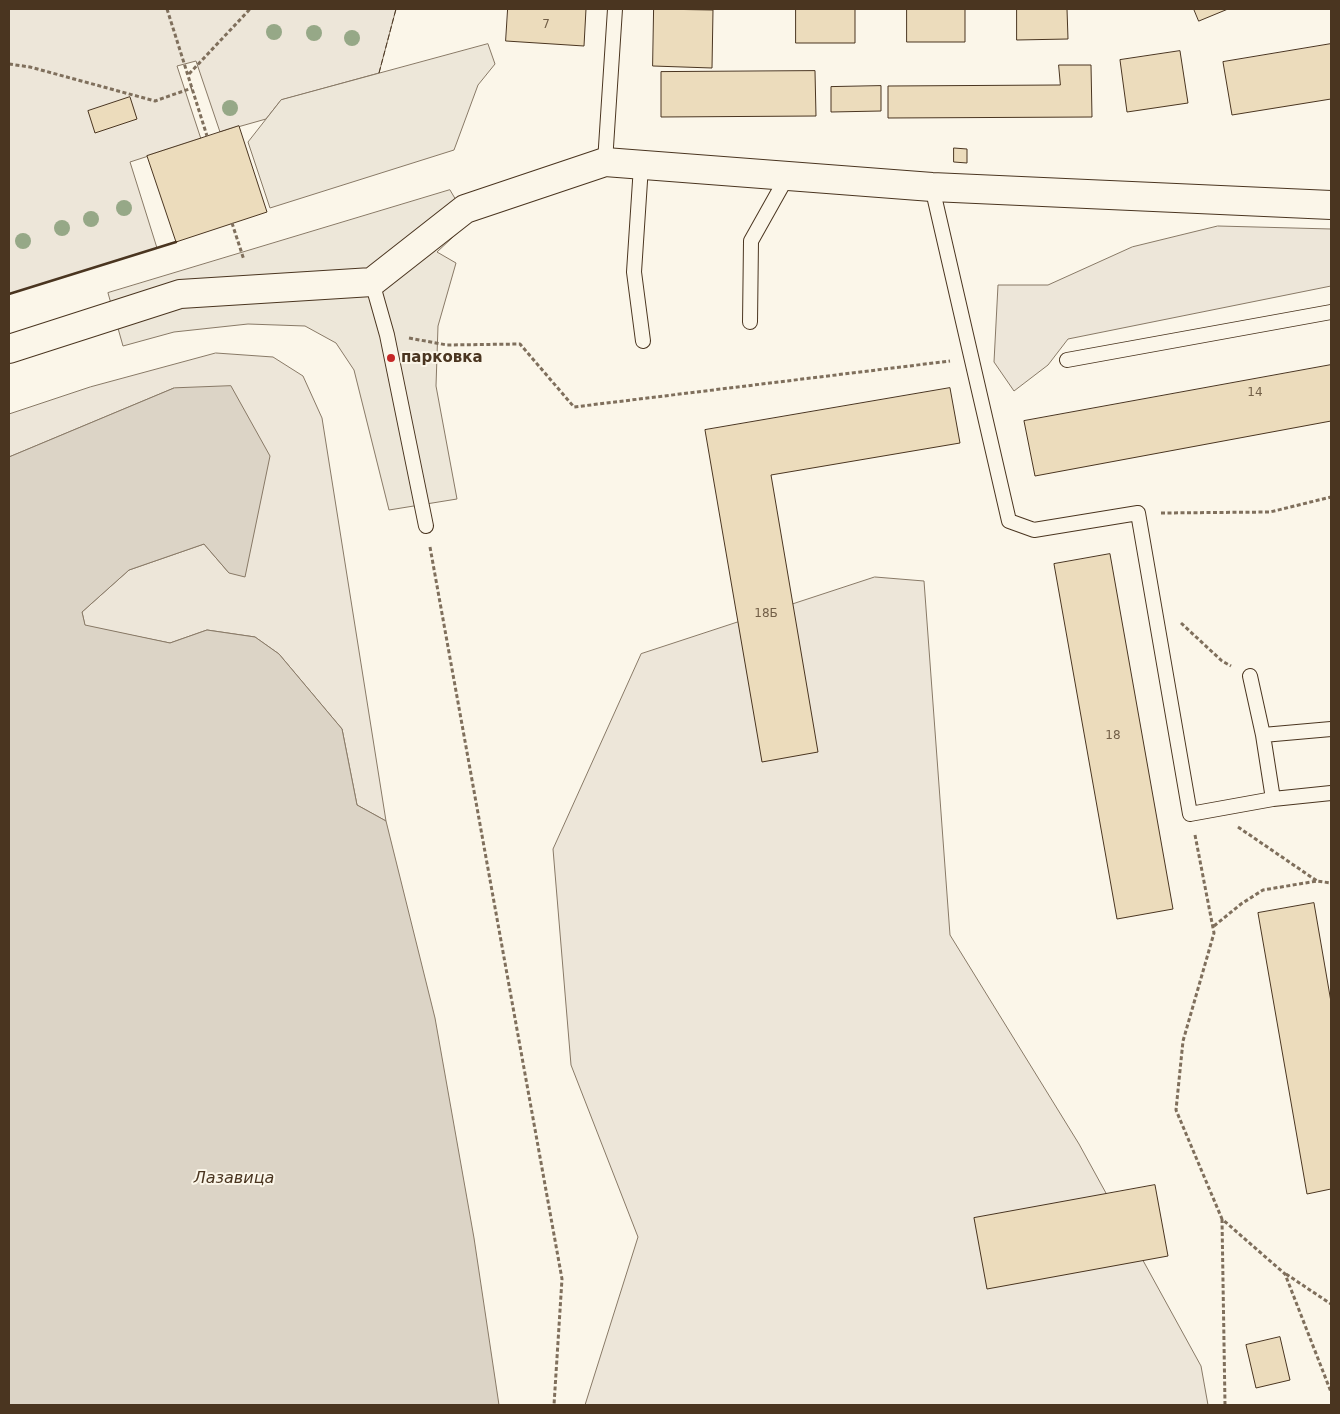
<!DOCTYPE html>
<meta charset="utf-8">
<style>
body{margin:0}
#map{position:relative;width:1340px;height:1414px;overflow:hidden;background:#fbf6e9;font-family:"DejaVu Sans",sans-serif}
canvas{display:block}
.frame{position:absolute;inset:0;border:10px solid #4a3520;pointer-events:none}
</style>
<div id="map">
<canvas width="1340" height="1414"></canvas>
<div class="frame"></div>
</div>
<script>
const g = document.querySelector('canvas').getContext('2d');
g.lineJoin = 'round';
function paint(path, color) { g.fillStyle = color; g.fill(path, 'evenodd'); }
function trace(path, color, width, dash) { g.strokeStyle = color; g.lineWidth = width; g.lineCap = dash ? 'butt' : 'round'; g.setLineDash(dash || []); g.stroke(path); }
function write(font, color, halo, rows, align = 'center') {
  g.font = font + ' "DejaVu Sans",sans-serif'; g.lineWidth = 4; g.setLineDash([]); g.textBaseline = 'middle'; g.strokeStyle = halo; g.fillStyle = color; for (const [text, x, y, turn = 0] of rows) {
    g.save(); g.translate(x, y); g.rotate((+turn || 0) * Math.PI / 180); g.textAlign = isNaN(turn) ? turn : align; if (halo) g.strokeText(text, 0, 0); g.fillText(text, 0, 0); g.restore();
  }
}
const green = new Path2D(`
 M 9,9 L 396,9 L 379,73 L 281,100 L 266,119 L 220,132 L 196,61 L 177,66 L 201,139 L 130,162 L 157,248 L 9,294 Z
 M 1218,226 L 1331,229 L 1331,286 L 1068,339 L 1048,365 L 1014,391 L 994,362 L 998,285 L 1048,285 L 1132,247 Z
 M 216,353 L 273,357 L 303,376 L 322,418 L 386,821 L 357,805 L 342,729 L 279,654 L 255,637 L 207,630 L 170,643 L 85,626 L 82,612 L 129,570 L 204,544 L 229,573 L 174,388 L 9,457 L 9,414 L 90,387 Z
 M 875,577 L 924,581 L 950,935 L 1079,1144 L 1201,1366 L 1208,1405 L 585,1405 L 638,1237 L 571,1065 L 553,849 L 641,654 Z`);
paint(green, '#ede6d9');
trace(green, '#887966', 1);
const parking = new Path2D(`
 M 488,44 L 495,64 L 478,85 L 454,150 L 270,208 L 248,142 L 281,100 Z
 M 450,190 L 469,222 L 437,252 L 456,263 L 438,326 L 436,386 L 457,499 L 389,510 L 354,370 L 336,343 L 305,326 L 248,324 L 174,332 L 123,346 L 108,293 Z`);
paint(parking, '#ede7d9');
trace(parking, '#887966', 1);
const water = new Path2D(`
 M 231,386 L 270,456 L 245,577 L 229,573 L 204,544 L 129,570 L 82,612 L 85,625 L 170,643 L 207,630 L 255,637 L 279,654 L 342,729 L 357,805 L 386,821 L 435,1018 L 474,1238 L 499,1405 L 9,1405 L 9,457 L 174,388 Z`);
paint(water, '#dcd4c6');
trace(water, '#887966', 1);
const building = new Path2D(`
 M 508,9 L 586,9 L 584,46 L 506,41 Z
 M 654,9 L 713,10 L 712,68 L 653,66 Z
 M 796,9 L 855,9 L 855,43 L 796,43 Z
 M 907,9 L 965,9 L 965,42 L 907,42 Z
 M 1017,9 L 1067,9 L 1068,39 L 1017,40 Z
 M 1194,9 L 1228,9 L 1199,21 Z
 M 1331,44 L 1331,99 L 1232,115 L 1223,62 Z
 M 1180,51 L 1188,103 L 1127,112 L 1120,60 Z
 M 1059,65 L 1091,65 L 1092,117 L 888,118 L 888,86 L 1060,85 Z
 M 815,71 L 816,116 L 661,117 L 661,72 Z
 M 881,86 L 881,111 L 831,112 L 831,87 Z
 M 130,97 L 137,119 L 95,133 L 88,111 Z
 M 239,126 L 267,212 L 176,242 L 147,156 Z
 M 954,148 L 967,149 L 967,163 L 954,162 Z
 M 1331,365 L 1331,421 L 1035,476 L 1024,421 Z
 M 950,388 L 960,443 L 771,475 L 818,752 L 762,762 L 705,430 Z
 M 1110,554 L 1173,909 L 1117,919 L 1054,564 Z
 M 1314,903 L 1331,1002 L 1331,1189 L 1307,1194 L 1258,913 Z
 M 1155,1185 L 1168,1256 L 987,1289 L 974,1218 Z
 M 1280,1337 L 1290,1380 L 1256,1388 L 1246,1345 Z`);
paint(building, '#ecdcbc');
trace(building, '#4a3520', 1);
const lane = new Path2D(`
 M 605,162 L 615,9
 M 641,166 L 634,272 L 643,341
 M 932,187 L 1009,521 L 1034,530 L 1138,513 L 1190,814 L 1273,799 L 1331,793
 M 372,282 L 387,335 L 426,526
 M 750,322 L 751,241 L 788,175
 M 1067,360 L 1331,312
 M 1250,676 L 1263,735 L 1273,799
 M 1263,735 L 1331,729`);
const street = new Path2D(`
 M 9,349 L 180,294 L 372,282 L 465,209 L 605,162 L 932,187 L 1331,205`);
trace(lane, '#4a3520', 16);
trace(street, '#4a3520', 30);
trace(new Path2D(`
 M 167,9 L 207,136
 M 9,64 L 30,67 L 155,101 L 192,88
 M 189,74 L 250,9
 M 232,223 L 244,260
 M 409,338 L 447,345 L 520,344 L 574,407 L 950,361
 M 1161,513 L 1270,512 L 1331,497
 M 430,547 L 562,1279 L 554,1405
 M 1181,623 L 1222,661 L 1231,666
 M 1238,827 L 1317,881
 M 1195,835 L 1214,933 L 1183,1041 L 1176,1110 L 1222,1219 L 1285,1274 L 1331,1392
 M 1214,926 L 1241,904 L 1263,890 L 1317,881 L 1331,883
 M 1222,1219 L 1225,1405
 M 1286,1274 L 1331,1304`), '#7f6f5c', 3, [4, 2.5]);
trace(lane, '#fbf6e9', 14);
trace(street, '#fbf6e9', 28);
trace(new Path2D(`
 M 379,73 L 396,9`), '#4a3520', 1, [6, 2.5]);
trace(new Path2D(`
 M 9,294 L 176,242`), '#4a3520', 2.5);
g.fillStyle = '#96a887';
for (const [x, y] of [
 [274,32],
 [314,33],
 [352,38],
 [230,108],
 [124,208],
 [91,219],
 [62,228],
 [23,241]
]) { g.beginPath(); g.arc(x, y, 8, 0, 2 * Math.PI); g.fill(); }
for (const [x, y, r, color] of [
 [391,358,5,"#c62828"]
]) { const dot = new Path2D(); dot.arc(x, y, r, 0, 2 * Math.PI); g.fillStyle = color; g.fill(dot); trace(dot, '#fbf6e9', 2); }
write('12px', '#725f47', null, [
 ["7",546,25],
 ["14",1255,393],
 ["18Б",766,614],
 ["18",1113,736]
]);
write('bold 15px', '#4a3520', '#fbf6e9', [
 ["парковка",401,358]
], 'left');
write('italic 16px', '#4a3520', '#fbf6e9', [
 ["Лазавица",234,1179]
]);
</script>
